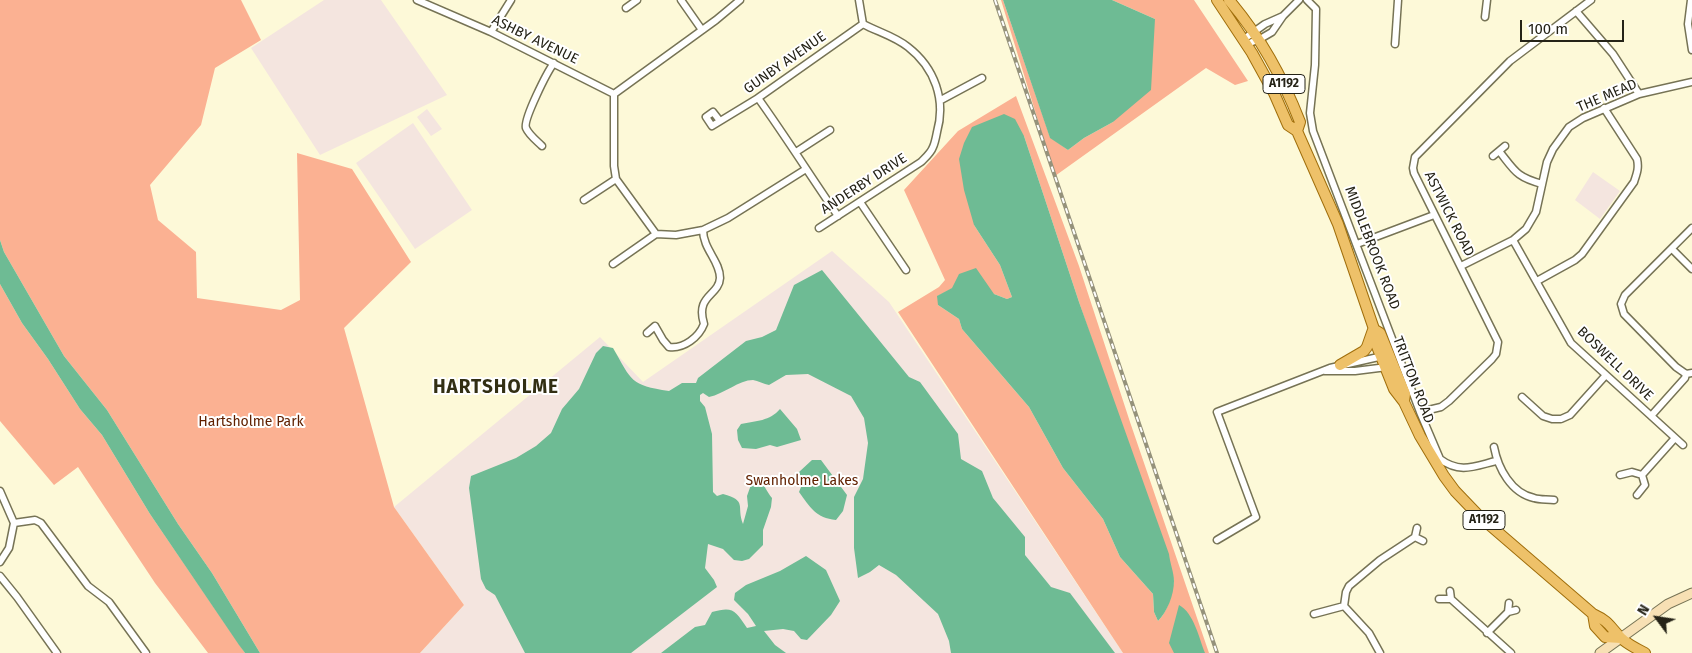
<!DOCTYPE html>
<style>
body{margin:0}
#map{position:relative;width:1692px;height:653px;overflow:hidden;background:#fdf9d8;font-family:"Fira Sans",sans-serif}
canvas{display:block}
.north{position:absolute;left:1632px;top:593px;width:50px;height:50px;-webkit-text-stroke:4px #fff;paint-order:stroke;rotate:301deg;font-size:14px;font-weight:700;line-height:20px;text-align:center;color:#252317}
.north::after{content:'';display:block;margin:auto;width:18px;height:22px;background:#252317;clip-path:polygon(50% 0,100% 100%,50% 72%,0 100%)}
.scale{position:absolute;left:1520px;top:20px;width:104px;height:22px;box-sizing:border-box;border:2px solid #252317;border-top:0;padding-left:6px;font-size:15px;line-height:18px;white-space:nowrap;color:#252317;-webkit-text-stroke:4px #fff;paint-order:stroke}
</style>
<div id="map">
<canvas width="1692" height="653"></canvas>
<div class="north">N</div>
<div class="scale">100 m</div>
</div>
<script>
const g = document.querySelector('canvas').getContext('2d');
g.lineJoin = 'round';
function paint(path, color) { g.fillStyle = color; g.fill(path, 'evenodd'); }
function trace(path, color, width, dash) { g.strokeStyle = color; g.lineWidth = width; g.lineCap = dash ? 'butt' : 'round'; g.setLineDash(dash || []); g.stroke(path); }
function write(font, color, halo, rows, align = 'center') {
  g.font = font + ' "Fira Sans",sans-serif'; g.lineWidth = 4; g.setLineDash([]); g.textBaseline = 'middle'; g.strokeStyle = halo; g.fillStyle = color; for (const [text, x, y, turn = 0] of rows) {
    g.save(); g.translate(x, y); g.rotate((+turn || 0) * Math.PI / 180); g.textAlign = isNaN(turn) ? turn : align; if (halo) g.strokeText(text, 0, 0); g.fillText(text, 0, 0); g.restore();
  }
}
paint(new Path2D(`
 M 324,0 L 381,0 L 447,95 L 320,155 L 251,48 Z
 M 427,109 L 442,129 L 431,136 L 417,117 Z
 M 413,123 L 472,210 L 415,249 L 356,163 Z
 M 1593,172 L 1620,191 L 1600,219 L 1575,200 Z
 M 832,251 L 889,302 L 1123,653 L 420,653 L 464,605 L 394,507 L 600,337 L 643,382 Z`), '#f4e5df');
paint(new Path2D(`
 M 0,0 L 241,0 L 261,40 L 215,68 L 201,125 L 150,185 L 158,220 L 196,252 L 197,298 L 281,310 L 300,300 L 297,153 L 352,169 L 411,262 L 344,328 L 394,507 L 464,605 L 420,653 L 260,653 L 212,573 L 178,524 L 107,410 L 64,356 L 4,252 L 0,240 Z
 M 1001,0 L 1003,0 L 1050,137 L 1068,150 L 1084,138 L 1113,122 L 1155,19 L 1112,0 L 1194,0 L 1248,81 L 1235,85 L 1206,68 L 1055,176 Z
 M 1016,96 L 1079,266 L 1130,422 L 1209,653 L 1123,653 L 898,312 L 939,287 L 945,280 L 904,190 L 958,131 ZM 1024,136 L 1079,302 L 1174,581 C 1171,595 1169,610 1158,621 L 1154,612 L 1153,594 L 1120,557 L 1103,519 L 1063,468 L 1029,407 L 962,329 L 959,319 L 938,305 L 938,296 L 953,288 L 994,294 L 1007,299 L 1012,297 L 1000,265 L 974,225 Z
 M 0,284 L 22,323 L 48,359 L 80,409 L 102,435 L 150,514 L 245,653 L 208,653 L 155,583 L 78,467 L 54,485 L 0,421 Z`), '#fbb192');
paint(new Path2D(`
 M 1003,0 L 1112,0 L 1155,19 L 1151,90 L 1113,122 L 1084,138 L 1068,150 L 1050,138 Z
 M 1004,114 L 1015,119 L 1024,136 L 1079,302 L 1169,554 C 1170,563 1174,573 1174,581 C 1174,595 1167,612 1158,621 L 1154,612 L 1153,594 L 1120,557 L 1103,519 L 1063,468 L 1029,407 L 962,329 L 959,319 L 938,305 L 937,296 L 952,288 L 959,274 L 976,268 L 994,294 L 1007,299 L 1012,297 L 1000,265 L 974,225 L 964,190 L 959,159 L 964,143 L 972,127 Z
 M 0,240 L 4,252 L 64,356 L 107,410 L 178,524 L 212,573 L 260,653 L 245,653 L 239,645 L 150,514 L 102,435 L 80,409 L 48,359 L 22,323 L 0,284 Z
 M 822,270 L 909,377 L 920,382 L 958,434 L 961,459 L 982,471 L 993,498 L 1025,537 L 1025,555 L 1051,587 L 1070,593 L 1115,653 L 951,653 L 949,641 L 938,614 L 896,575 L 879,565 L 870,572 L 858,578 L 854,548 L 854,497 L 863,479 L 868,443 L 864,418 L 851,396 L 808,374 L 786,375 L 769,385 C 764,384 758,381 753,380 C 739,380 724,394 709,397 L 703,393 L 700,395 L 700,401 L 705,407 L 712,434 L 713,492 L 717,496 L 723,494 C 748,501 736,506 743,524 L 748,506 L 747,496 L 752,482 L 759,480 C 764,484 767,492 772,498 L 771,507 L 763,530 L 763,545 L 749,559 L 742,561 L 734,560 L 723,549 L 708,544 L 705,568 L 714,580 L 717,587 L 631,653 L 525,653 L 495,595 L 486,589 L 481,579 L 469,488 L 471,476 L 516,458 L 536,446 L 551,433 L 562,409 L 579,389 L 596,353 L 603,346 L 613,348 C 632,381 630,385 669,391 L 682,383 L 696,383 L 698,378 L 746,341 L 762,337 L 776,330 L 794,285 Z
 M 780,409 L 797,429 L 801,440 L 777,447 L 770,445 L 756,449 L 742,448 L 738,440 L 737,430 L 741,424 C 756,421 770,421 780,409 Z
 M 812,460 L 821,460 L 847,495 L 843,511 L 836,520 C 816,518 810,507 799,492 L 803,482 L 799,472 Z
 M 806,556 L 826,570 L 840,601 L 831,615 L 807,640 L 801,639 L 794,631 L 783,629 L 764,631 L 775,645 L 786,653 L 661,653 L 695,627 L 705,625 L 712,612 C 733,606 735,610 747,628 L 756,626 L 748,614 L 734,600 L 735,593 L 746,585 L 780,571 Z
 M 1179,605 C 1194,613 1199,638 1205,653 L 1174,653 L 1169,643 Z`), '#6ebb94');
const street = new Path2D(`
 M 417,0 L 491,32 L 614,94
 M 681,0 L 702,30
 M 859,0 L 863,24
 M 1307,0 L 1316,9 L 1315,65 L 1310,113 L 1313,131 L 1420,412 L 1440,459 C 1460,474 1475,466 1496,461
 M 1691,0 L 1688,24 L 1692,50
 M 626,8 L 637,0
 M 1576,11 L 1613,54 L 1639,94
 M 1485,17 L 1487,0
 M 491,32 L 511,0
 M 1244,39 L 1265,24 L 1283,16
 M 1247,44 L 1260,39 L 1272,32 L 1283,16 L 1299,0
 M 1395,44 L 1398,0
 M 614,94 L 614,166 L 616,179 L 656,234 L 676,235 L 703,230 L 728,218 L 806,169
 M 614,94 L 716,20 L 740,0
 M 758,98 C 786,137 811,177 838,216
 M 941,100 L 982,78
 M 720,121 L 713,112 L 706,117 L 712,126 L 758,98 L 863,24
 M 542,146 C 537,141 529,135 526,128 C 523,120 547,72 554,63
 M 1499,151 C 1515,171 1516,177 1542,184
 M 796,152 L 830,130
 M 1493,156 L 1505,146
 M 584,200 L 616,179
 M 860,202 L 906,270
 M 819,228 L 921,162 C 925,158 931,153 933,147 C 935,143 936,137 937,132 C 946,100 935,68 908,47 C 894,36 878,32 863,24
 M 1692,228 L 1625,295 L 1621,304 L 1624,314 L 1676,367 L 1686,374 L 1692,373
 M 1513,240 L 1571,343 L 1683,445
 M 1357,244 L 1434,215
 M 1672,249 L 1692,269
 M 613,264 L 656,234
 M 1461,266 L 1513,240 L 1526,229 L 1536,212 L 1547,162 L 1553,149 L 1569,127 L 1583,118 L 1639,94 L 1692,82
 M 1537,281 L 1575,260 L 1582,254 L 1634,182 C 1637,173 1639,168 1637,159 L 1604,108
 M 647,333 L 655,326 L 663,340 L 669,347 C 684,349 699,337 704,324 C 695,295 719,296 720,278 C 720,261 703,249 703,230
 M 1325,371 L 1355,371 L 1387,367
 M 1522,397 L 1543,416 L 1552,419 L 1561,419 L 1570,415 L 1606,375
 M 1420,412 L 1441,407 L 1449,401 L 1492,359 L 1496,354 L 1498,342 L 1414,173 L 1413,168 L 1415,157 L 1510,61 L 1591,0
 M 1651,416 L 1685,378 L 1686,374
 M 1494,447 C 1498,468 1511,493 1534,498 C 1540,500 1547,499 1554,500
 M 1620,475 L 1632,472 L 1642,475 L 1645,485 L 1637,495
 M 1642,475 L 1675,438
 M 0,491 L 14,523 L 9,548 L 0,562
 M 14,523 L 35,520 L 41,523 L 88,586 L 109,602 L 146,653
 M 1415,537 L 1423,541
 M 1217,540 L 1256,517 L 1217,412 L 1330,368 L 1383,356
 M 0,576 L 17,597 L 57,653
 M 1450,591 L 1451,599 L 1511,653
 M 1439,599 L 1451,599
 M 1508,612 L 1516,610
 M 1314,614 L 1344,606
 M 1487,633 L 1508,612 L 1509,603
 M 1380,653 L 1369,633 L 1344,606 L 1346,592 L 1349,586 L 1380,560 L 1415,537 L 1417,528`);
const secondary = new Path2D(`
 M 1600,653 L 1668,604 L 1692,593`);
const primary = new Path2D(`
 M 1217,0 L 1252,53 L 1274,93 L 1288,125 L 1297,131 L 1338,224 L 1374,329 L 1376,344 L 1394,389 L 1404,402 L 1420,436 L 1444,476 L 1455,491 L 1478,515 L 1593,614 C 1610,622 1609,626 1621,638 C 1627,644 1637,649 1645,653
 M 1229,0 C 1261,38 1282,76 1300,122 L 1297,131
 M 1375,330 L 1380,333 L 1405,394 L 1404,401
 M 1340,365 L 1364,351 L 1367,347 L 1373,330
 M 1593,614 L 1595,626 L 1605,637 L 1621,638`);
trace(street, '#767355', 9);
trace(secondary, '#767355', 11);
trace(primary, '#a06e0b', 12);
trace(street, '#fff', 6);
trace(secondary, '#f7e0b4', 9);
trace(primary, '#eec169', 10);
const rail = new Path2D(`
 M 995,0 L 1217,653`);
trace(rail, '#95927b', 4);
trace(rail, '#fff', 2, [5.5]);
for (const [x, y, w] of [
 [1284,84,42],
 [1484,520,42]
]) { const box = new Path2D(); box.roundRect(x - w / 2, y - 9.5, w, 19, 4); g.fillStyle = '#fff'; g.fill(box); trace(box, '#252317', 1); }
write('bold 12px', '#252317', null, [
 ["A1192",1284,84],
 ["A1192",1484,520]
]);
write('14px', '#252317', '#fff', [
 ["ASHBY AVENUE",535,40,26],
 ["GUNBY AVENUE",785,63,-35],
 ["THE MEAD",1607,96,-23],
 ["ANDERBY DRIVE",864,184,-33],
 ["ASTWICK ROAD",1449,214,63],
 ["MIDDLEBROOK ROAD",1372,248,69],
 ["BOSWELL DRIVE",1615,364,44],
 ["TRITTON ROAD",1413,380,69]
]);
write('14px', '#612100', '#fff', [
 ["Hartsholme Park",251,422],
 ["Swanholme Lakes",802,481]
]);
g.letterSpacing = '1px';
write('bold 19px', '#322f13', '#fff', [
 ["HARTSHOLME",496,388]
]);
g.letterSpacing = '0px';
</script>
